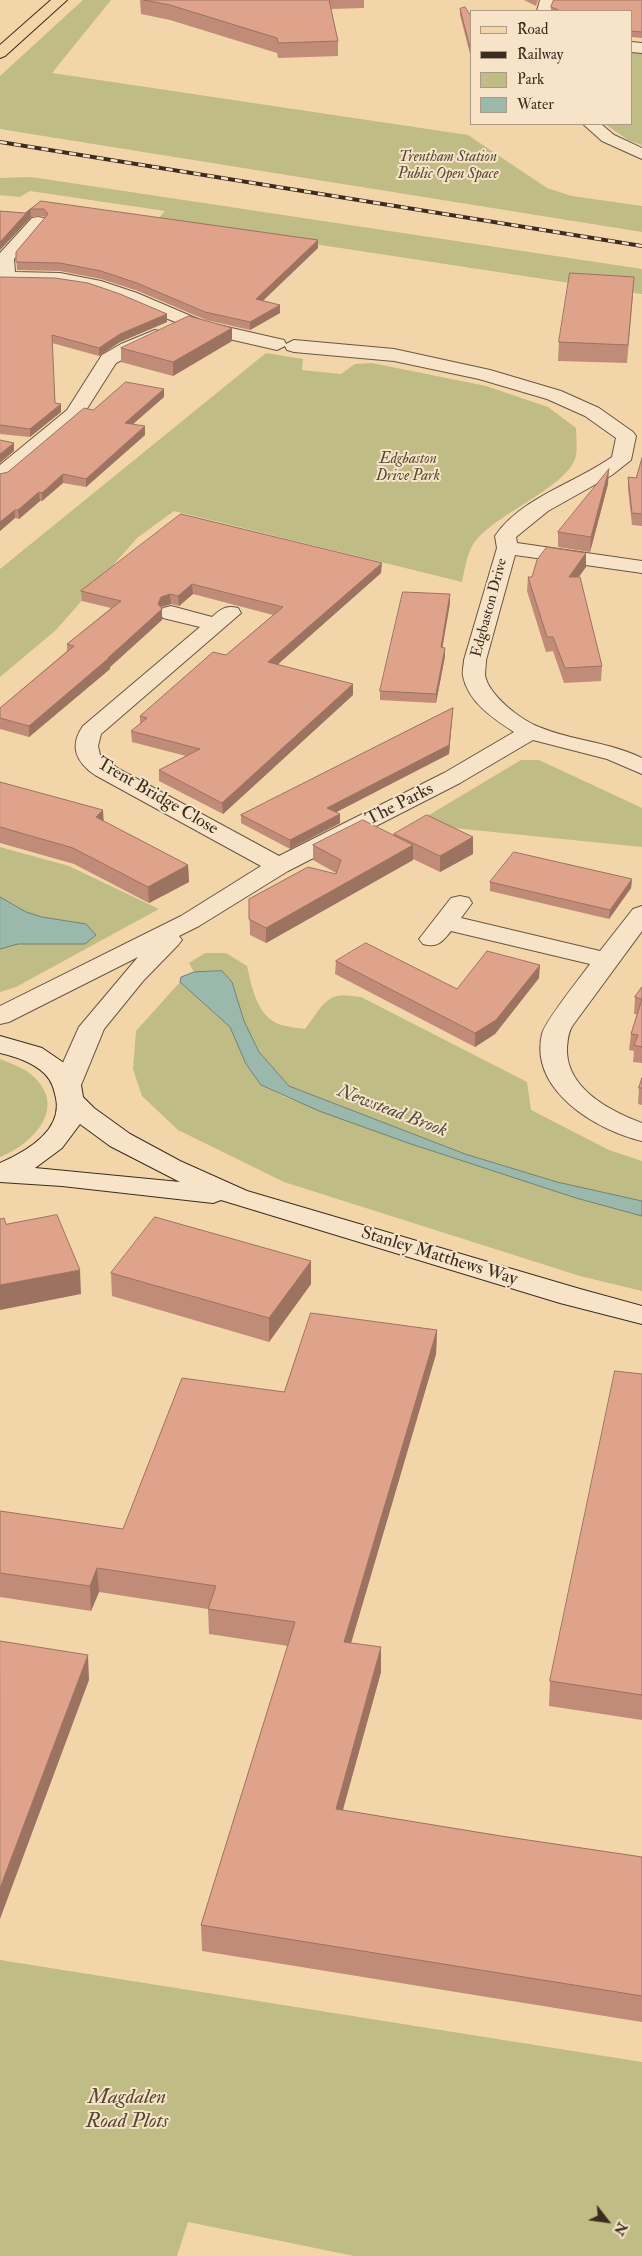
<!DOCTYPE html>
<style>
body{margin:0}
#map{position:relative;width:642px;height:2256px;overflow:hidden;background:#f3d5aa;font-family:"IM FELL Double Pica",serif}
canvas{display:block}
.legend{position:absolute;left:470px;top:10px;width:162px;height:115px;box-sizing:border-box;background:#f7e4c8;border:1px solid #ac9a84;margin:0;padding:6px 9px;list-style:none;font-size:15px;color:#3b2c1f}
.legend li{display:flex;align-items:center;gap:10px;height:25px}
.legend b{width:25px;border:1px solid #ac9a84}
.north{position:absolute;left:582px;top:2196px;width:50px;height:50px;-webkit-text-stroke:4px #f7e4c8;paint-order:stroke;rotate:120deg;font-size:14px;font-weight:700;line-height:20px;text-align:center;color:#3b2c1f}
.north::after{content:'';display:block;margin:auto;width:18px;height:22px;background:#3b2c1f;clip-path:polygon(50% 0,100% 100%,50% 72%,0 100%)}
</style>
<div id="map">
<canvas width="642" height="2256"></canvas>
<ul class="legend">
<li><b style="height:6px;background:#f3d5aa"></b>Road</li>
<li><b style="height:6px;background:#3b2c1f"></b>Railway</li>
<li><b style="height:14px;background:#c0bc85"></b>Park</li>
<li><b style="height:14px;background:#9bb8ac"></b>Water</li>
</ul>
<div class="north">N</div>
</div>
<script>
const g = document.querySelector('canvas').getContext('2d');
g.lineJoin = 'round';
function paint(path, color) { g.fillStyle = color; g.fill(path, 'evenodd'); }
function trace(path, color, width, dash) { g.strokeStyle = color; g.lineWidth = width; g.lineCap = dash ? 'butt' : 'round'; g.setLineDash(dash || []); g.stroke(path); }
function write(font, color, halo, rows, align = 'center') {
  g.font = font + ' "IM FELL Double Pica",serif'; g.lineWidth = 4; g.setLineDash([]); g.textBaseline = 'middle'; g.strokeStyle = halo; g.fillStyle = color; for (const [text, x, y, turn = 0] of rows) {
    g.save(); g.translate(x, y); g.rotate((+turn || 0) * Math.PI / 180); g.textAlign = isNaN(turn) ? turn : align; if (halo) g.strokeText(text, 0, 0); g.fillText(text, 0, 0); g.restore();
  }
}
paint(new Path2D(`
 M 83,0 L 111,0 L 52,73 L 468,135 L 547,188 L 572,196 L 642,206 L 642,232 L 0,129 L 0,76 Z
 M 631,51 L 642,52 L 642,145 L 628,140 L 605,124 L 631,124 Z
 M 31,177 L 642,269 L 642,294 L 157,220 L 165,211 L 30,191 L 20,197 L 0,195 L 0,178 Z
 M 266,353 L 303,359 L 302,370 L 341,374 L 355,364 L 372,363 L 486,386 L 548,407 L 576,428 C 576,437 578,451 575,459 C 565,487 499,513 477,539 C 467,550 465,568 462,582 L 174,511 L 137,538 L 56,630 L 0,677 L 0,569 Z
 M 521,760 L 539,760 L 642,808 L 642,847 L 414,824 Z
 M 0,847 L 69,866 L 159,909 L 16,987 L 0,992 Z
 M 205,953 L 226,953 L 247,966 C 252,988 257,1017 281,1025 C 289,1027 297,1028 305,1029 C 314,1018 323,999 337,996 C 344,994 354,997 361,997 L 527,1082 L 531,1110 L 609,1150 L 642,1161 L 642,1201 L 557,1182 L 465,1154 L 289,1086 L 259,1052 L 244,1021 L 232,982 L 222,971 L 194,972 L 189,963 Z
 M 180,982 L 230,1027 L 246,1064 L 261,1085 L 285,1097 L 408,1143 L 576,1198 L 642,1216 L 642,1291 L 580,1276 L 284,1182 L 178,1130 L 142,1096 L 133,1069 L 136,1031 Z
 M 0,1059 C 12,1064 25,1068 34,1077 C 68,1109 31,1145 0,1157 Z
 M 0,1960 L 642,2062 L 642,2256 L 354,2256 L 188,2222 L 177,2256 L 0,2256 Z`), '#c0bc85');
const water = new Path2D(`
 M 0,897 L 26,912 L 42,917 L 86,924 L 96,935 L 85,944 L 18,944 L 0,949 Z
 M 222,971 L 232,982 L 244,1021 L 259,1052 L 289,1086 L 465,1154 L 557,1182 L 642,1201 L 642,1216 L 576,1198 L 408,1143 L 319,1111 L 261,1085 L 246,1064 L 230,1027 L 180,982 L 181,977 L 194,972 Z`);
paint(water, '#9bb8ac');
trace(water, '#758074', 1);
const minor = new Path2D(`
 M 540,0 L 554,0 L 551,11 L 537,11 Z
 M 631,42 L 642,43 L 642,53 L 631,52 Z
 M 583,124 L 601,124 L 614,135 L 642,148 L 642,159 L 602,141 Z
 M 38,217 L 44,218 L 47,222 L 14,259 L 15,272 L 60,273 L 101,281 L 137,293 L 205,322 L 284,340 L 286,344 L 294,340 L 394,349 L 490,370 L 561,391 L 599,408 L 633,432 L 636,436 L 631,460 L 612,475 L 548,511 L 516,537 L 517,543 L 642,561 L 642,573 L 515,555 L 486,660 C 486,665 485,671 485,675 C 488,695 521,720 539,727 C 573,741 609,742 642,758 L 642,774 L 607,759 L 533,740 L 460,783 L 288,871 L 199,926 L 179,936 L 182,940 L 178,945 L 143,981 L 104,1029 L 81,1085 L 77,1091 L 67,1093 L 57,1091 L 53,1085 L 79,1027 L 138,957 L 9,1022 L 0,1024 L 0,1006 L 181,916 L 261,866 L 95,775 C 76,762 69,746 83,726 L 200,627 L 163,618 L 160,613 L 163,608 L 171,606 L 212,617 C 221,609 226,605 238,608 L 241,613 L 101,734 L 98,746 L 100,755 L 119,769 L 279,856 L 444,773 L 514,732 C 494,719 468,702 463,676 C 462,671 464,665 464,660 L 497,548 L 495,536 C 521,498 575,483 612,457 L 616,438 L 585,416 L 547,399 L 479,379 L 394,361 L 294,352 L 287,350 L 285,346 L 277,350 L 203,333 L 113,297 L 84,288 L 48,283 L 0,283 L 0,253 L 32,218 Z
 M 155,330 L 162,332 L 164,336 L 162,340 L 116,363 L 81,418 L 7,479 L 0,481 L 0,465 L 67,410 L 102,355 L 121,344 Z
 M 460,896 L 469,898 L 472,903 L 461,918 L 600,951 L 633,909 L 642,906 L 642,931 L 573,1025 C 568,1032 568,1039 567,1047 C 565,1088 610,1111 642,1123 L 642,1141 C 596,1130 529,1090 542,1034 C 545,1021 580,978 590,964 L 451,931 C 442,942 438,948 423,944 L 419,939 L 423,934 L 451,898 Z`);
const secondary = new Path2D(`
 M 0,1036 L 42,1048 L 64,1063 L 81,1085 L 83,1097 L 94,1108 L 130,1134 L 180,1161 L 247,1191 L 580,1289 L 642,1306 L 642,1324 L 560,1303 L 221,1200 L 213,1203 L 62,1186 L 0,1182 L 0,1163 C 25,1152 63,1131 56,1098 C 54,1089 52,1081 45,1074 C 33,1062 16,1057 0,1053 ZM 80,1124 L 110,1146 L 180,1182 L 35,1168 L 62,1148 Z`);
const primary = new Path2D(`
 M 51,0 L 67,0 L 5,56 L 0,58 L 0,45 Z`);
trace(minor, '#695642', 2);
trace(secondary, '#3b2c1f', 2);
trace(primary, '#3b2c1f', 2);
paint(minor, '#f7e4c8');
paint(secondary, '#f7e4c8');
paint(primary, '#f3d5aa');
const rail = new Path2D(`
 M 0,142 L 642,246`);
trace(rail, '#3b2c1f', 4);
trace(rail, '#f7e4c8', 2.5, [7]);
paint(new Path2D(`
 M 140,0 L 364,0 L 364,8 L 331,9 L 338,41 L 338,56 L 278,58 L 277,53 L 170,20 L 141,14 Z
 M 524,0 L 538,0 L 536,6 Z
 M 642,0 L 642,38 L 631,37 L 631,11 L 551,11 L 551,7 Z
 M 460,9 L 471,16 L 471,58 L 460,15 Z
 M 41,201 L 318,248 L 263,301 L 280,313 L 250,330 L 206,320 L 138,291 L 101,279 L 60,271 L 17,270 L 16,252 L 46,218 L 44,216 L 31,217 L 0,250 L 0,211 L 25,213 Z
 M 0,277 L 167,314 L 167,322 L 120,342 L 99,356 L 52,343 L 55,403 L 61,412 L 30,437 L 0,434 Z
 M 633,295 L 627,363 L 558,361 L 559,342 Z
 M 232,341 L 173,376 L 121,362 L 121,348 Z
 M 164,389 L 164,397 L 133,424 L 145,435 L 86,487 L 63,483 L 42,501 L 40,501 L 19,519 L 15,518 L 0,531 L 0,474 L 8,472 L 93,410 Z
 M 642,458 L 642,526 L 632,525 L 628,489 L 628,477 L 636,478 Z
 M 608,484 L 590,552 L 558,547 L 558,532 Z
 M 586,553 L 586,567 L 579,577 L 602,666 L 601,681 L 564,683 L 553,651 L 546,652 L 527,591 L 528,577 L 532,577 Z
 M 381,573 L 277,665 L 353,684 L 353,695 L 223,814 L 159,781 L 159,770 L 186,756 L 132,742 L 131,731 L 140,724 L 140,716 L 226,655 L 273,615 L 193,594 L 179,606 L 171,604 L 161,607 L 162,620 L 110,667 L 110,669 L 29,737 L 0,729 L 0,708 L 67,651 L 67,644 L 111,608 L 82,601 L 81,591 Z
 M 450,603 L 442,647 L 445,656 L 436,703 L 380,700 L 380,691 Z
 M 453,708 L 449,754 L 336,812 L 340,823 L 290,849 L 241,823 L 241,815 Z
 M 0,782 L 104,822 L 188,865 L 189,882 L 149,903 L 74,864 L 0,843 Z
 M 394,834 L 473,837 L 473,854 L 440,872 L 413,859 L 413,860 L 266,943 L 250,935 L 249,899 L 336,874 L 336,873 L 313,860 L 313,845 L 394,835 Z
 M 632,879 L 631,888 L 609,919 L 490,891 L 490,882 Z
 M 336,961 L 457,989 L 539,978 L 495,1034 L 475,1047 L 335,974 Z
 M 642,987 L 642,1063 L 633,1062 L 634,1051 L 629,1050 L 631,1034 L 637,1014 L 634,1014 L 635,997 Z
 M 642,1078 L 642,1105 L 638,1104 L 639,1088 Z
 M 111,1273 L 311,1284 L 269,1342 L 112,1296 Z
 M 437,1330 L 436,1354 L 351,1643 L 381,1672 L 343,1810 L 501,1836 L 642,1857 L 642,2022 L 202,1951 L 201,1925 L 288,1646 L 209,1634 L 208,1609 L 99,1592 L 91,1611 L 0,1597 L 0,1511 L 123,1529 L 284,1392 Z
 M 642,1374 L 642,1720 L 549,1706 L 550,1681 Z`), '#c08c78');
paint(new Path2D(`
 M 30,209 L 31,217 L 0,250 L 0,242 Z
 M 318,240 L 318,248 L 256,307 L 256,299 Z
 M 280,305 L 280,313 L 250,330 L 250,322 Z
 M 167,314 L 167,322 L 120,342 L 99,356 L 99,348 L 120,334 Z
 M 232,328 L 232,341 L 173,376 L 173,362 Z
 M 164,389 L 164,397 L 125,431 L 125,423 Z
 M 61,404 L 61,412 L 30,437 L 30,429 Z
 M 145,426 L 145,435 L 86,487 L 86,479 Z
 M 14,443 L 14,451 L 0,463 L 0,454 Z
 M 609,469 L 608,484 L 590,552 L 591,537 Z
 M 63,474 L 63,483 L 42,501 L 42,493 Z
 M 39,492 L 40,501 L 19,519 L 18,510 Z
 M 15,510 L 15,518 L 0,531 L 0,522 Z
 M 586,553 L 586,567 L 568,591 L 569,577 Z
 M 382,563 L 381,573 L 268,673 L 268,662 Z
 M 192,584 L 193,594 L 179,606 L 178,596 Z
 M 170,594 L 171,604 L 161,607 L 159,612 L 162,609 L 162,620 L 110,667 L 110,669 L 29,737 L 29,726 L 108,658 L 158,604 L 161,597 Z
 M 450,594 L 450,603 L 441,656 L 441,647 Z
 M 445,648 L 445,656 L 436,703 L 436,694 Z
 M 353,684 L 353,695 L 223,814 L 222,803 Z
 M 453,708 L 449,754 L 327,817 L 327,808 Z
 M 103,810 L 104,826 L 96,817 Z
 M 340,814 L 340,823 L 290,849 L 290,840 Z
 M 473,837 L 473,854 L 440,872 L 440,856 Z
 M 413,845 L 413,860 L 266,943 L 266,928 Z
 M 188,865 L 189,882 L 149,903 L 148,887 Z
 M 632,879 L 631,888 L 609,919 L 610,910 Z
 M 540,965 L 539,978 L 495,1034 L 475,1047 L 475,1033 Z
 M 311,1261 L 311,1284 L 269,1342 L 269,1318 Z
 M 80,1270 L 81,1294 L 0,1310 L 0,1285 Z
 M 437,1330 L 436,1354 L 344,1667 L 344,1642 Z
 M 97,1568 L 99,1592 L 91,1611 L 90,1586 Z
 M 381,1647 L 381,1672 L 336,1834 L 336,1809 Z
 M 88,1655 L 89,1680 L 0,1919 L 0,1888 Z`), '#9c7261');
const building = new Path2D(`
 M 144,0 L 329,0 L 338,41 L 278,43 L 277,38 L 170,5 Z
 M 554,0 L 642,0 L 642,32 L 631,31 L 631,11 L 561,11 L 551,7 Z
 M 465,7 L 471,16 L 471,51 L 460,9 Z
 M 41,201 L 318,240 L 256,299 L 280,305 L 250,322 L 205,312 L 137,283 L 101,271 L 60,263 L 16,262 L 16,252 L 48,214 L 44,209 L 30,209 L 0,242 L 0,211 L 25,213 Z
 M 570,273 L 634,277 L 628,345 L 559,342 Z
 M 0,277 L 55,278 L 88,283 L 120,294 L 167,314 L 120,334 L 99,348 L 52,335 L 55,403 L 61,404 L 30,429 L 0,425 Z
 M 189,316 L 232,328 L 173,362 L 121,348 Z
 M 126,382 L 164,389 L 125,423 L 145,426 L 86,479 L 63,474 L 42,493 L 39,492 L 18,510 L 15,510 L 0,522 L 0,474 L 8,472 L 84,408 L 93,410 Z
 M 0,440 L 14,443 L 0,454 Z
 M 642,458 L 642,514 L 632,513 L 628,477 L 636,478 Z
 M 609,469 L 591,537 L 558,532 Z
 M 181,514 L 382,563 L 268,662 L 353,684 L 222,803 L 159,770 L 200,749 L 131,731 L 147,718 L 140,716 L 213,652 L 226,655 L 283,607 L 192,584 L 178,596 L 170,594 L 161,597 L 158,604 L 162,609 L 108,658 L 109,658 L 29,726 L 0,718 L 0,708 L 74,646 L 67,644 L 121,601 L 81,591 Z
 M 547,547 L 586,553 L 569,577 L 580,577 L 602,666 L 565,668 L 553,637 L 547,637 L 528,577 L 532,577 L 537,560 Z
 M 403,592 L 450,594 L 441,647 L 445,648 L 436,694 L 380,691 Z
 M 453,708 L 449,745 L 327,808 L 340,814 L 290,840 L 241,815 Z
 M 0,782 L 103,810 L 96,817 L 188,865 L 148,887 L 73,848 L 0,827 Z
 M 427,815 L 473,837 L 440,856 L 394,834 Z
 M 363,820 L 413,845 L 266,928 L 249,919 L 249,899 L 308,867 L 336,874 L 341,860 L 313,845 Z
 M 514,852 L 632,879 L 610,910 L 490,882 Z
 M 366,943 L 457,989 L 487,951 L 540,965 L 496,1020 L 475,1033 L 336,961 Z
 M 642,987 L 642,1047 L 634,1045 L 638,1035 L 631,1034 L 642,999 L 635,997 Z
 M 642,1078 L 642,1088 L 639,1088 Z
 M 57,1215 L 80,1270 L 0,1285 L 0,1219 L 4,1218 L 6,1224 Z
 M 155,1217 L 311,1261 L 269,1318 L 111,1273 Z
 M 311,1313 L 437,1330 L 344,1642 L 381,1647 L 336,1809 L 501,1836 L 642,1857 L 642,1996 L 201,1925 L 295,1622 L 208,1609 L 216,1586 L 97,1568 L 90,1586 L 0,1573 L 0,1511 L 123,1529 L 182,1378 L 284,1392 Z
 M 615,1371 L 642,1374 L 642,1695 L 550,1681 Z
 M 0,1641 L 88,1655 L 0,1888 Z`);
paint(building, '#dfa38b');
trace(building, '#9c7261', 1);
write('italic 15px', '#564933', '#f7e4c8', [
 ["Trentham Station",448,158],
 ["Public Open Space",448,175],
 ["Edgbaston",408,460],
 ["Drive Park",408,477]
]);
write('15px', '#3b2c1f', '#f7e4c8', [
 ["Edgbaston Drive",490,608,-75]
]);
write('18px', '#3b2c1f', '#f7e4c8', [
 ["Trent Bridge Close",157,797,30],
 ["The Parks",400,805,-27],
 ["Stanley Matthews Way",439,1257,17]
]);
write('italic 19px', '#534f42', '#f7e4c8', [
 ["Newstead Brook",392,1112,21]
]);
write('italic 21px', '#564933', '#f7e4c8', [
 ["Magdalen",127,2098],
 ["Road Plots",127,2122]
]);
</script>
